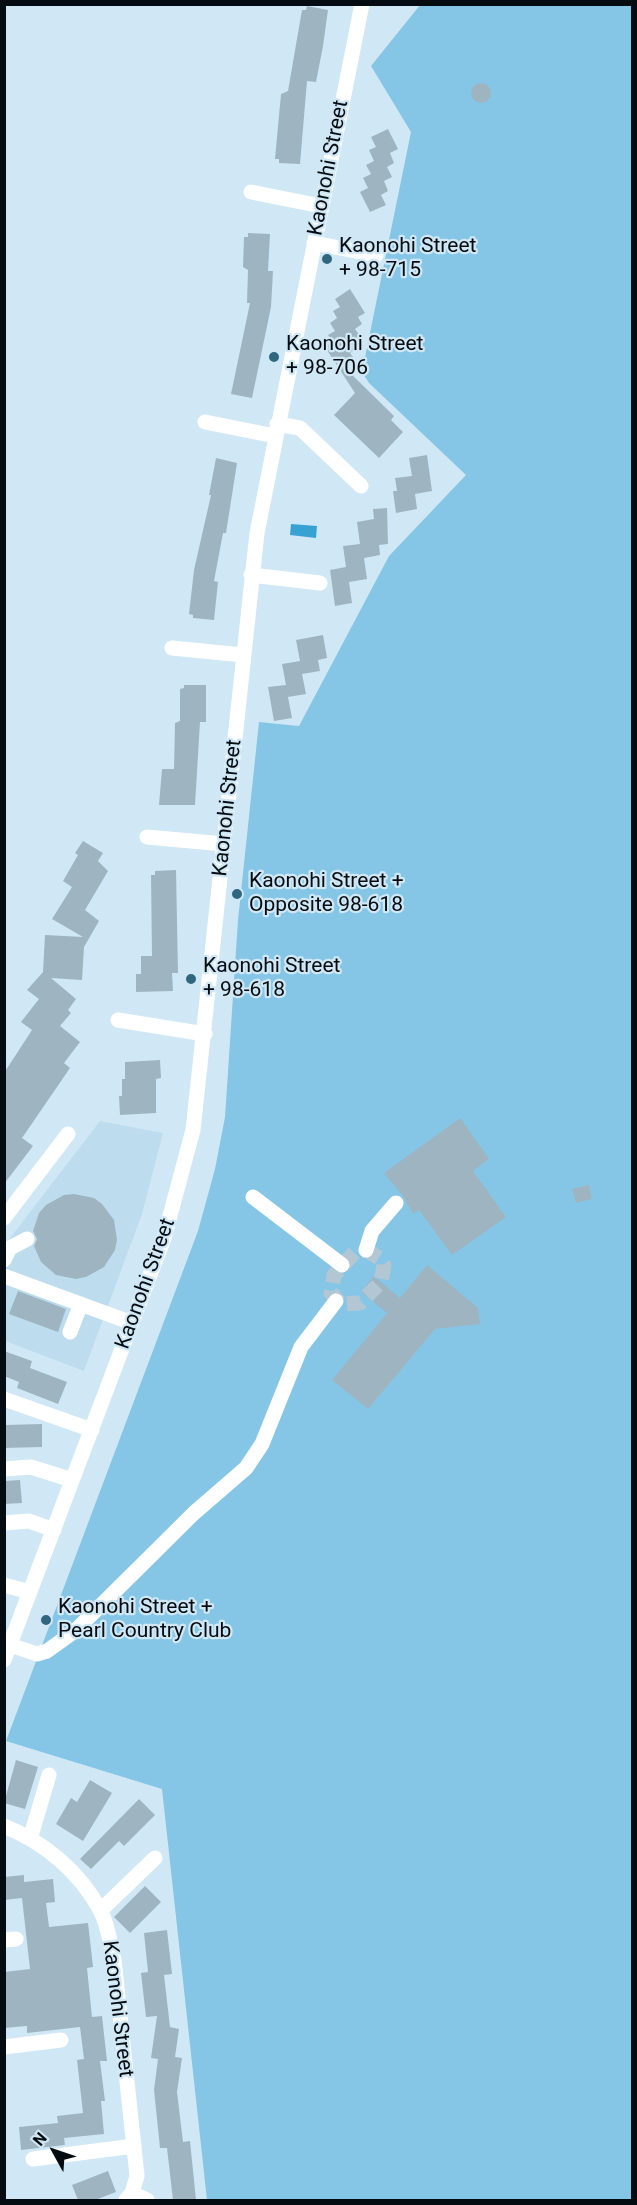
<!DOCTYPE html>
<style>
body{margin:0}
#map{position:relative;width:637px;height:2205px;overflow:hidden;background:#d0e8f5;font-family:Roboto,sans-serif}
canvas{display:block}
.frame{position:absolute;inset:0;border:6px solid #050c11;pointer-events:none}
.north{position:absolute;left:24px;top:2121px;width:60px;height:60px;-webkit-text-stroke:4px #d0e8f5;paint-order:stroke;rotate:310deg;font-size:16px;font-weight:700;line-height:24px;text-align:center;color:#050c11}
.north::after{content:'';display:block;margin:auto;width:21px;height:27px;background:#050c11;clip-path:polygon(50% 0,100% 100%,50% 72%,0 100%)}
</style>
<div id="map">
<canvas width="637" height="2205"></canvas>
<div class="frame"></div>
<div class="north">N</div>
</div>
<script>
const g = document.querySelector('canvas').getContext('2d');
g.lineJoin = 'round';
function paint(path, color) { g.fillStyle = color; g.fill(path, 'evenodd'); }
function trace(path, color, width, dash) { g.strokeStyle = color; g.lineWidth = width; g.lineCap = dash ? 'butt' : 'round'; g.setLineDash(dash || []); g.stroke(path); }
function write(font, color, halo, rows, align = 'center') {
  g.font = font + ' Roboto,sans-serif'; g.lineWidth = 4.5; g.setLineDash([]); g.textBaseline = 'middle'; g.strokeStyle = halo; g.fillStyle = color; for (const [text, x, y, turn = 0] of rows) {
    g.save(); g.translate(x, y); g.rotate((+turn || 0) * Math.PI / 180); g.textAlign = isNaN(turn) ? turn : align; if (halo) g.strokeText(text, 0, 0); g.fillText(text, 0, 0); g.restore();
  }
}
paint(new Path2D(`
 M 100,1121 L 163,1133 L 142,1214 L 84,1371 L 5,1341 L 4,1246 Z`), '#bdddee');
paint(new Path2D(`
 M 420,5 L 632,5 L 632,2200 L 207,2200 L 162,1789 L 6,1741 L 198,1231 L 215,1169 L 225,1117 L 238,920 L 259,722 L 299,726 L 389,556 L 466,475 L 369,383 L 362,372 L 411,132 L 371,66 Z`), '#85c6e7');
paint(new Path2D(`
 M 291,524 L 317,526 L 316,538 L 290,535 Z`), '#38a3d2');
paint(new Path2D(`
 M 307,6 L 328,10 L 323,46 L 316,82 L 307,81 L 300,164 L 279,163 L 279,159 L 275,159 L 281,94 L 288,91 L 302,10 L 306,10 Z
 M471 93a10 10 0 1 1 20 0a10 10 0 1 1-20 0Z
 M 388,129 L 398,149 L 390,153 L 394,163 L 387,167 L 392,177 L 384,181 L 388,191 L 381,195 L 386,205 L 370,212 L 360,192 L 368,188 L 363,178 L 371,174 L 366,165 L 374,161 L 369,150 L 376,147 L 371,137 Z
 M 248,233 L 270,234 L 268,271 L 273,271 L 271,307 L 252,398 L 231,394 L 250,303 L 247,303 L 248,270 L 243,267 L 244,237 L 248,237 Z
 M 350,289 L 365,313 L 358,317 L 362,324 L 355,329 L 360,336 L 353,341 L 357,348 L 350,353 L 355,360 L 340,370 L 325,347 L 332,342 L 328,335 L 335,331 L 330,323 L 337,318 L 333,311 L 340,307 L 335,299 Z
 M 344,367 L 394,416 L 391,420 L 403,432 L 379,458 L 334,415 L 355,393 L 340,370 Z
 M 427,455 L 432,491 L 415,494 L 417,509 L 396,513 L 393,491 L 397,491 L 395,478 L 412,476 L 409,458 Z
 M 216,458 L 237,463 L 226,533 L 223,533 L 214,581 L 218,582 L 214,620 L 193,618 L 193,615 L 189,614 L 194,570 L 211,495 L 209,495 Z
 M 387,508 L 388,544 L 379,545 L 380,555 L 364,558 L 367,579 L 349,582 L 352,603 L 335,606 L 330,570 L 346,567 L 343,546 L 360,544 L 357,522 L 374,519 L 373,509 Z
 M 323,635 L 327,658 L 318,660 L 320,671 L 302,674 L 306,694 L 288,697 L 292,718 L 274,721 L 268,687 L 286,685 L 282,664 L 300,661 L 296,640 Z
 M 184,685 L 206,685 L 206,722 L 200,722 L 195,805 L 159,805 L 162,769 L 174,769 L 175,723 L 180,721 L 180,689 L 184,688 Z
 M 83,841 L 103,853 L 98,861 L 108,871 L 85,910 L 99,921 L 84,947 L 82,980 L 51,978 L 76,999 L 68,1010 L 71,1013 L 60,1026 L 80,1042 L 64,1063 L 70,1068 L 22,1138 L 33,1146 L 4,1184 L 4,1073 L 32,1030 L 21,1022 L 39,999 L 27,990 L 43,972 L 45,935 L 83,937 L 52,919 L 72,887 L 63,881 L 78,855 L 75,853 Z
 M 176,870 L 178,973 L 172,973 L 173,991 L 136,992 L 136,974 L 141,974 L 141,956 L 152,956 L 151,875 L 155,875 L 155,871 Z
 M 160,1060 L 161,1078 L 156,1079 L 156,1113 L 120,1115 L 119,1096 L 122,1096 L 122,1079 L 125,1079 L 125,1062 Z
 M 460,1118 L 489,1159 L 473,1171 L 506,1217 L 452,1255 L 419,1210 L 413,1214 L 403,1196 L 384,1173 Z
 M 589,1185 L 592,1199 L 576,1203 L 572,1189 Z
 M 74,1194 L 94,1198 L 102,1204 L 114,1220 L 117,1240 L 115,1250 L 104,1267 L 86,1277 L 76,1279 L 56,1275 L 41,1262 L 34,1246 L 37,1239 L 33,1231 L 39,1213 L 46,1205 L 64,1195 Z
 M 427,1265 L 478,1308 L 480,1324 L 435,1329 L 368,1409 L 332,1380 L 387,1313 L 361,1292 L 374,1276 L 400,1298 Z
 M 18,1291 L 66,1309 L 58,1332 L 9,1314 Z
 M 4,1351 L 32,1361 L 30,1368 L 67,1382 L 58,1404 L 17,1388 L 19,1382 L 4,1376 Z
 M 42,1424 L 42,1447 L 4,1448 L 4,1425 Z
 M 20,1480 L 22,1503 L 4,1504 L 4,1481 Z
 M 16,1760 L 38,1767 L 25,1809 L 4,1803 Z
 M 90,1780 L 112,1793 L 83,1841 L 56,1824 L 71,1798 L 77,1802 Z
 M 139,1799 L 155,1815 L 124,1846 L 119,1841 L 91,1869 L 80,1859 Z
 M 24,1875 L 24,1882 L 53,1879 L 55,1902 L 46,1903 L 49,1927 L 88,1923 L 93,1967 L 87,1968 L 92,2017 L 102,2016 L 107,2061 L 100,2061 L 105,2101 L 101,2101 L 104,2134 L 64,2138 L 65,2145 L 21,2150 L 19,2127 L 58,2123 L 57,2116 L 83,2113 L 77,2060 L 84,2059 L 80,2027 L 27,2033 L 27,2026 L 4,2028 L 4,1972 L 30,1969 L 22,1898 L 4,1900 L 4,1877 Z
 M 145,1886 L 161,1902 L 130,1933 L 114,1917 Z
 M 167,1930 L 172,1974 L 164,1975 L 170,2027 L 179,2029 L 175,2057 L 182,2058 L 177,2092 L 183,2142 L 190,2141 L 196,2200 L 173,2200 L 167,2148 L 160,2148 L 154,2090 L 158,2059 L 151,2058 L 157,2016 L 146,2017 L 141,1973 L 148,1972 L 144,1933 Z
 M 108,2171 L 116,2192 L 95,2200 L 78,2200 L 72,2185 Z`), '#9eb5c1');
trace(new Path2D(`
 M 366,1250 L 379,1258 L 384,1265 L 381,1282 L 360,1303 L 341,1304 L 331,1293 L 334,1275 L 356,1251 Z`), '#b2c7d3', 15, [15, 8]);
trace(new Path2D(`
 M 251,192 L 321,206
 M 314,243 L 376,255
 M 205,422 L 275,436
 M 277,424 L 300,428 L 361,486
 M 251,575 L 320,583
 M 172,648 L 243,655
 M 147,837 L 224,844
 M 118,1020 L 205,1034
 M 253,1197 L 342,1265
 M 4,1218 L 68,1134
 M 366,1250 L 372,1231 L 396,1203
 M 4,1260 L 10,1248 L 27,1239
 M 4,1276 L 132,1323
 M 70,1332 L 81,1304
 M 4,1399 L 92,1430
 M 4,1469 L 31,1467 L 72,1480
 M 4,1523 L 29,1521 L 54,1530
 M 4,1585 L 30,1592
 M 4,1643 L 37,1654 L 47,1651 L 75,1631 L 194,1513 L 246,1468 L 262,1444 L 301,1347 L 336,1301
 M 4,1660 L 164,1238 L 193,1130 L 257,533 L 362,4
 M 4,1826 C 44,1842 80,1872 100,1910 C 108,1924 110,1943 114,1959 L 137,2176 L 132,2193 L 126,2200
 M 30,1839 L 49,1775
 M 101,1910 L 155,1858
 M 4,1940 L 16,1939
 M 4,2047 L 61,2040
 M 33,2159 L 134,2146
 M 132,2193 L 147,2200`), '#fff', 15);
for (const [x, y, r, color] of [
 [327,259,6,"#2f6781"],
 [274,357,6,"#2f6781"],
 [237,894,6,"#2f6781"],
 [191,979,6,"#2f6781"],
 [46,1620,6,"#2f6781"]
]) { const dot = new Path2D(); dot.arc(x, y, r, 0, 2 * Math.PI); g.fillStyle = color; g.fill(dot); trace(dot, '#d0e8f5', 2); }
write('21px', '#050c11', '#d0e8f5', [
 ["Kaonohi Street",329,168,-79],
 ["Kaonohi Street",228,808,-84],
 ["Kaonohi Street",146,1284,-70],
 ["Kaonohi Street",117,2009,83]
]);
write('21px', '#050c11', '#d0e8f5', [
 ["Kaonohi Street",339,247],
 ["+ 98-715",339,271],
 ["Kaonohi Street",286,345],
 ["+ 98-706",286,369],
 ["Kaonohi Street +",249,882],
 ["Opposite 98-618",249,906],
 ["Kaonohi Street",203,967],
 ["+ 98-618",203,991],
 ["Kaonohi Street +",58,1608],
 ["Pearl Country Club",58,1632]
], 'left');
</script>
